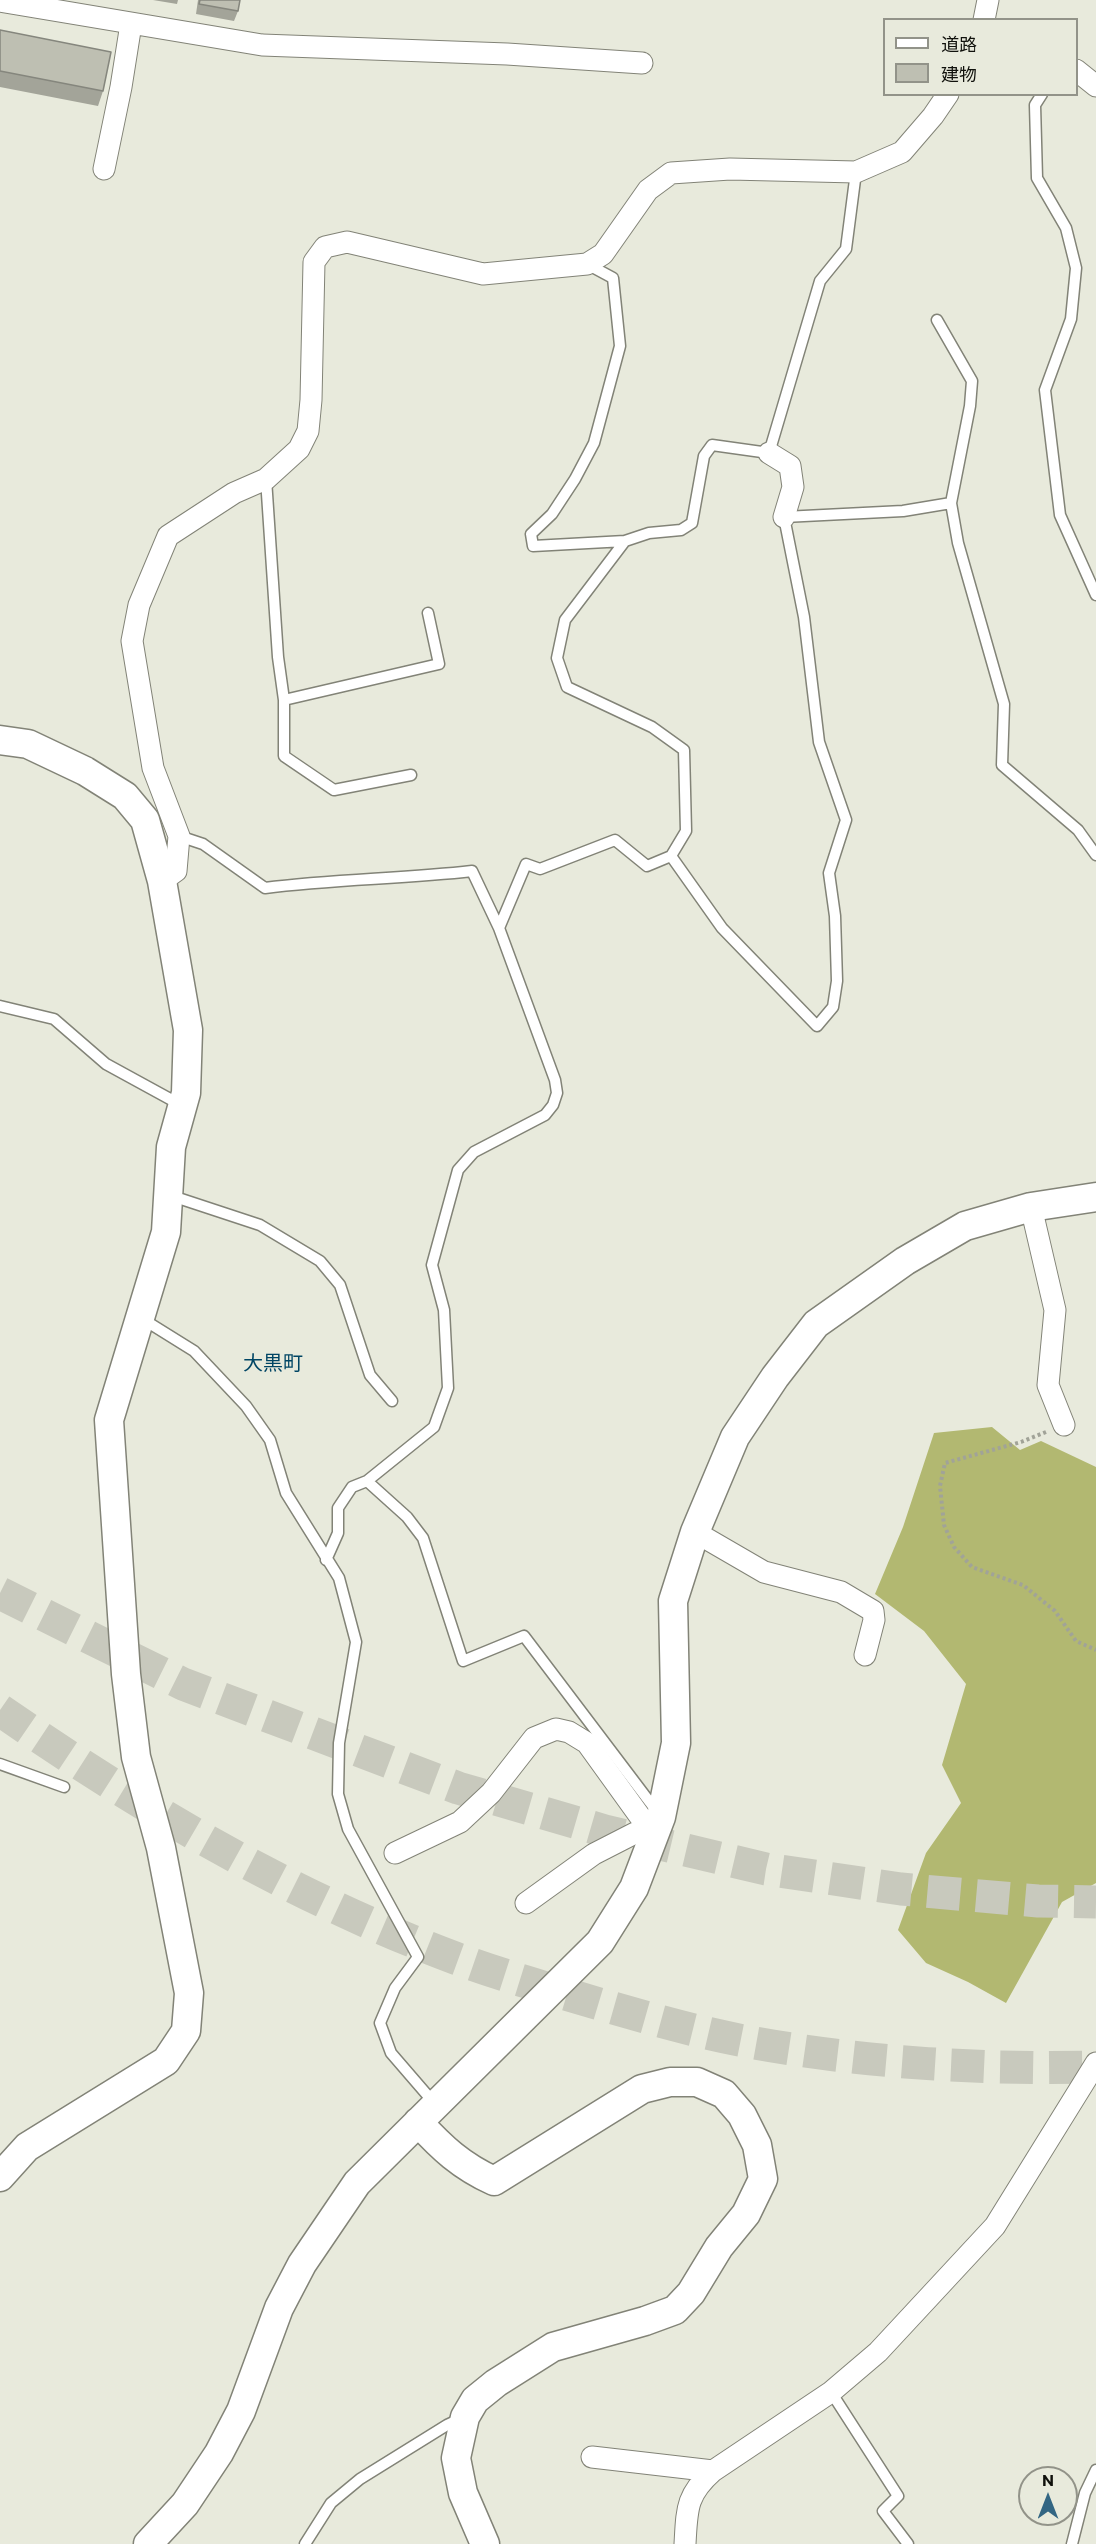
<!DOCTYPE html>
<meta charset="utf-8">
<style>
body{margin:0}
#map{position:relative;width:1096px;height:2544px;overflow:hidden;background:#e8eadc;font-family:Commissioner,"Noto Sans JP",sans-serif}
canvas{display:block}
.legend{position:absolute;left:883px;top:18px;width:195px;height:78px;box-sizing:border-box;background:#e8eadc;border:2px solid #929389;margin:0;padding:8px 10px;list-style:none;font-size:18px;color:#10110c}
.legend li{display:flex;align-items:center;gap:12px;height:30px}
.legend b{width:30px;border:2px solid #929389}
.north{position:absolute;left:1018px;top:2466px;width:60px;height:60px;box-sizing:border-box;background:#e8eadc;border:2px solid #929389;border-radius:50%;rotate:0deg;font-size:16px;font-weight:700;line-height:24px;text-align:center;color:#10110c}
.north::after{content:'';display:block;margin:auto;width:21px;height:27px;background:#336683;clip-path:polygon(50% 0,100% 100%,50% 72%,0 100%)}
</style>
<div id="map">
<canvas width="1096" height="2544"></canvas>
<ul class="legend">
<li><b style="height:8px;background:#fff"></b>道路</li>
<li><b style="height:16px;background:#bebfb2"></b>建物</li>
</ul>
<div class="north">N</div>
</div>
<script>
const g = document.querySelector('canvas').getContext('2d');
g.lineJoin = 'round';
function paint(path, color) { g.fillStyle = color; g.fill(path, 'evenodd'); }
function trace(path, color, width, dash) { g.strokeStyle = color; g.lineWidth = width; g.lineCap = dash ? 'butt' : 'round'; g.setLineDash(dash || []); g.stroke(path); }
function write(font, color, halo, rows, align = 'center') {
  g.font = font + ' Commissioner,"Noto Sans JP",sans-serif'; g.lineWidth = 4.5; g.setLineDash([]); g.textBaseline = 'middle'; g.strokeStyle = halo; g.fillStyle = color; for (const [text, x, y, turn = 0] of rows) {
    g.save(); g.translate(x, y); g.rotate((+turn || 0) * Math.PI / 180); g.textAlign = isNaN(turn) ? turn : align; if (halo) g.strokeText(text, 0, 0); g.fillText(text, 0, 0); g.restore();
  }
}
paint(new Path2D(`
 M 992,1427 L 1020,1450 L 1041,1441 L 1096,1467 L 1096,1883 L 1062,1902 L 1006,2003 L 968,1982 L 926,1963 L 898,1930 L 926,1853 L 961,1803 L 942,1765 L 966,1684 L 924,1631 L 875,1594 L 903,1527 L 934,1433 Z`), '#b2b871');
trace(new Path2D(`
 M 0,1593 L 183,1684 L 458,1788 L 605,1831 L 766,1869 L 901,1889 L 1038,1901 L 1096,1902
 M 0,1710 C 141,1808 293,1897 455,1958 C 504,1976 556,1991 606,2006 C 651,2019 697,2032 744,2041 C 855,2062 982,2070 1096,2067`), '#c8c9bd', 33, [33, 16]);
const lane = new Path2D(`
 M 1042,94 L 1035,105 L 1037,178 L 1066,228 L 1076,268 L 1071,319 L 1045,390 L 1060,515 L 1096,595
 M 587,264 L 613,278 L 620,346 L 594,443 L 575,479 L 552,514 L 531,534 L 533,546 L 625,541 L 649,533 L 681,530 L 692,523 L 704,456 L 712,445 L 769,453 L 820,281 L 846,249 L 856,172
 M 937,320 L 972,381 L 970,406 L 951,503 L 958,543 L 1004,704 L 1002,765 L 1078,830 L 1096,855
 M 266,479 L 278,657 L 284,700 L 284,756 L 334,790 L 411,775
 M 284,700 L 439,664 L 428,613
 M 179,836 L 203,844 L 265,888 C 334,879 403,879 472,871 L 499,928 L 555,1080 L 557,1093 L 553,1105 L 545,1115 L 474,1152 L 458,1170 L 432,1265 L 444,1310 L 448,1388 L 434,1427 L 367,1481 L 352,1487 L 338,1508 L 338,1533 L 326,1560
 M 671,856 L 722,928 L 817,1026 L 833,1007 L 837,981 L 835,916 L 829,873 L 846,820 L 819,742 L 804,617 L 784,517 L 903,511 L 951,503
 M 499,928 L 526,864 L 540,869 L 615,840 L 647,866 L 671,856 L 686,831 L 684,750 L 652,727 L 567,687 L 557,658 L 565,620 L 625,541
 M 0,1006 L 54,1019 L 106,1064 L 181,1105
 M 169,1195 L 260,1225 L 320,1261 L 340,1285 L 370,1375 L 392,1401
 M 141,1318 L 194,1351 L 246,1406 L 270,1440 L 286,1493 L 339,1578 L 356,1642 L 339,1743 L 338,1794 L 348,1829 L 418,1957 L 395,1988 L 380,2023 L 391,2053 L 435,2104
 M 367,1481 L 407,1517 L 423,1538 L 463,1661 L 524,1636 L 658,1813
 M 0,1764 L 64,1787
 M 831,2392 L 898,2496 L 883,2511 L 908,2544
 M 305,2544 L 331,2503 L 360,2479 L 447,2425 L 462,2418
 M 1072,2544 L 1085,2493 L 1096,2470`);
const street = new Path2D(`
 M 0,1 L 262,45 L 507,54 L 642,63
 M 984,20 L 988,0
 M 1076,70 L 1096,86
 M 104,169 L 121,87 L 131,24
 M 769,453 L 790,466 L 793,487 L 784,517
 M 162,881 L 176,871 L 179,836 L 153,768 L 132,641 L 139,605 L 168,536 L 234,493 L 266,479 L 299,449 L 308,431 L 311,400 L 314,262 L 325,247 L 347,242 L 483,274 L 587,264 L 603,254 L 648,190 L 671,173 L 730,169 L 856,172 L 902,152 L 933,116 L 948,94
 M 1031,1207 L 1055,1310 L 1048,1385 L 1064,1425
 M 695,1532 L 764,1572 L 841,1592 L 873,1611 L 874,1620 L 865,1655
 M 395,1853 L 460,1822 L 491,1793 L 534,1738 L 556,1729 L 569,1732 L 587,1743 L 654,1836
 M 526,1903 L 594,1854 L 635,1833 L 654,1836
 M 592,2457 L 713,2471
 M 685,2544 C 687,2509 686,2495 713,2471 L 831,2392 L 878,2352 L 995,2226 L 1096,2063`);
const secondary = new Path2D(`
 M 0,740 L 28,744 L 85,771 L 125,796 L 145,820 L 162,881 L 188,1030 L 186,1093 L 171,1147 L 166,1232 L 109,1420 L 126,1674 L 136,1757 L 161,1848 L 189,1993 L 186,2031 L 166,2061 L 27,2147 L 0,2177
 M 418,2122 C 442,2148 461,2166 494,2181 L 642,2089 L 670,2082 L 697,2082 L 724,2094 L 742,2115 L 757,2145 L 763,2179 L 746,2214 L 719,2247 L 691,2293 L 675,2310 L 645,2321 L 553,2347 L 496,2383 L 475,2400 L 465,2417 L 456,2458 L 463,2493 L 485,2544
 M 148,2544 L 185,2504 L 219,2453 L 241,2411 L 279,2308 L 302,2264 L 357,2183 L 600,1942 L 634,1888 L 661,1817 L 676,1743 L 673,1601 L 695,1532 L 735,1437 L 775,1377 L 816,1324 L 905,1261 L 965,1226 L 1031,1207 L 1096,1197`);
trace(lane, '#828377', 13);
trace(street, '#828377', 23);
trace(secondary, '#828377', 31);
trace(new Path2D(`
 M 1046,1432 L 1021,1442 L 945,1463 L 940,1486 L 944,1525 L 954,1547 L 972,1567 L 1023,1585 L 1055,1611 L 1076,1641 L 1096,1650`), '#a1a398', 4, [3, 3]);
trace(lane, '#fff', 10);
trace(street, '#fff', 21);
trace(secondary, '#fff', 28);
paint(new Path2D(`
 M 153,0 L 178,0 L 177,4 Z
 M 198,0 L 240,0 L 238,11 L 234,21 L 196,14 Z
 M 0,30 L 103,91 L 98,106 L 0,87 Z`), '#a3a499');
const building = new Path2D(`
 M 200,0 L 240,0 L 238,11 L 199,4 Z
 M 0,30 L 111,52 L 103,91 L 0,71 Z`);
paint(building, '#bebfb2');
trace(building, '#85867d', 1.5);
write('20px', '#004564', '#e8eadc', [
 ["大黒町",273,1363]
]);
</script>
